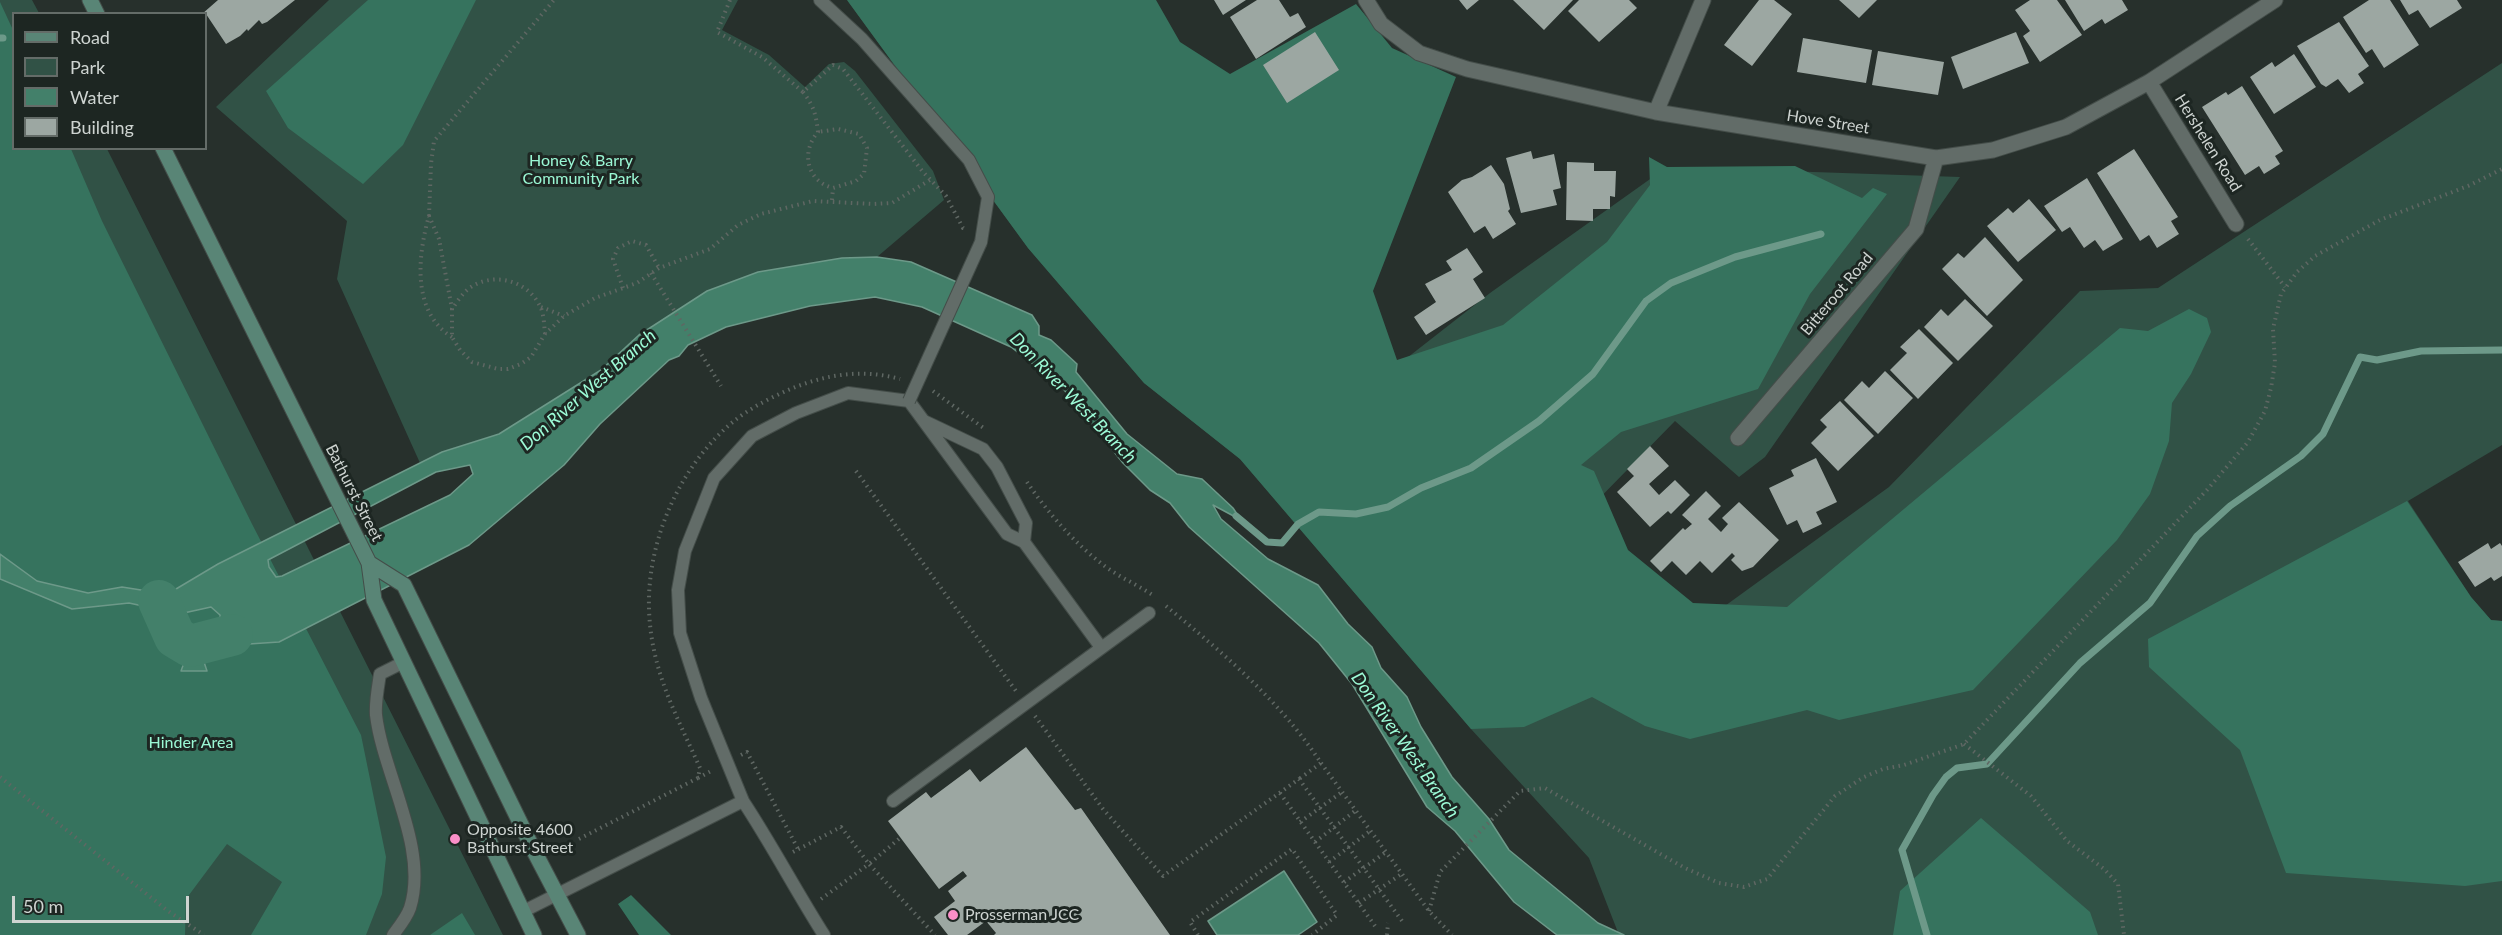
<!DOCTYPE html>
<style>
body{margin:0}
#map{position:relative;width:2502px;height:935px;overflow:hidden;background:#27302c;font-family:Lato,sans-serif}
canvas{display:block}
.legend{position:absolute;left:12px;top:12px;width:195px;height:138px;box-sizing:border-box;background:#1d2622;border:2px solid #646c68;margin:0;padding:8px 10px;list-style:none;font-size:18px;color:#ced4d1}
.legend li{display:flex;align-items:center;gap:12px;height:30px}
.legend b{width:30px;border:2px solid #646c68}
.scale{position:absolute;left:12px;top:896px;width:177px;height:27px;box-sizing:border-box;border:3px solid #ced4d1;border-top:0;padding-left:8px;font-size:18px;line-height:21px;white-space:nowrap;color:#ced4d1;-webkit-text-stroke:4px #1d2622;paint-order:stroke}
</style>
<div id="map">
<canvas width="2502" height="935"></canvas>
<ul class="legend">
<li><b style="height:8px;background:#598576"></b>Road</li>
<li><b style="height:16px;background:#315246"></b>Park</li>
<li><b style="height:16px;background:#43806a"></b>Water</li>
<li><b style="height:16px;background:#9ca7a2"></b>Building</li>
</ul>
<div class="scale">50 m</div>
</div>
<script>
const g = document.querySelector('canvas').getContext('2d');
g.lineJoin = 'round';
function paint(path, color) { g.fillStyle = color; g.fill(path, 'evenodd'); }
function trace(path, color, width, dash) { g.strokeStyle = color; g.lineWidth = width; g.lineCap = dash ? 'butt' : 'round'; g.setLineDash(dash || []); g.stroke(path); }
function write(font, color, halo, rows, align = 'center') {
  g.font = font + ' Lato,sans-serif'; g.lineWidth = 6; g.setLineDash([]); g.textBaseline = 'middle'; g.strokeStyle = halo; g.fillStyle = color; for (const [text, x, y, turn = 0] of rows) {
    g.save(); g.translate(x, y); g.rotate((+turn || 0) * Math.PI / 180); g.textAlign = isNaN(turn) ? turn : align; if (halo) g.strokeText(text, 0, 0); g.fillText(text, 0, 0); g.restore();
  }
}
paint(new Path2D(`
 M 0,0 L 32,0 L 39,13 L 14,14 L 14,148 L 107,149 L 503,935 L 0,935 Z
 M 329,0 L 738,0 L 722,30 L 769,55 L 805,87 L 829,64 L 844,62 L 855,71 L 933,171 L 944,200 L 877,257 L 842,258 L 639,335 L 601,370 L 499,434 L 442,452 L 420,463 L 337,279 L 347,221 L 216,107 Z
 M 847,0 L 1380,379 L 1490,293 L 1667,167 L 1960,177 L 1765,457 L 1739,477 L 1675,421 L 1584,514 L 1700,624 L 1889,487 L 2080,291 L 2158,288 L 2502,63 L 2502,445 L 2408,501 L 2471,597 L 2491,620 L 2502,621 L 2502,935 L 1619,935 L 1589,858 L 1471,729 L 1240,459 L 1144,383 L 1028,248 Z`), '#315246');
paint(new Path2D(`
 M 368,0 L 476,0 L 403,145 L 363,184 L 288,128 L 266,91 Z
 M 847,0 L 1156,0 L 1180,42 L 1230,74 L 1356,4 L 1392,48 L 1456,77 L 1373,291 L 1397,360 L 1503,325 L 1607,242 L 1650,185 L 1649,157 L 1667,167 L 1795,166 L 1862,198 L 1873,188 L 1887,194 L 1810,294 L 1758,389 L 1621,432 L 1581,465 L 1594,471 L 1628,550 L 1693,603 L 1787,607 L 2120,328 L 2148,331 L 2189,309 L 2207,318 L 2211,332 L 2191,374 L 2172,403 L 2169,441 L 2150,494 L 2117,540 L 1973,690 L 1839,720 L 1807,710 L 1690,739 L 1645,726 L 1592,697 L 1524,727 L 1471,729 L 1240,459 L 1144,383 L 1028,248 Z
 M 0,2 L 13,30 L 14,148 L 71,149 L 102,221 L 252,524 L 361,735 L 386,857 L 382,894 L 366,935 L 251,935 L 282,882 L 227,844 L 186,899 L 185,935 L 0,935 Z
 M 2407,501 L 2471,597 L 2491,620 L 2502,621 L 2502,881 L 2465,886 L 2286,873 L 2240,750 L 2149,667 L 2148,639 Z
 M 1981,818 L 2090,912 L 2098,935 L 1893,935 L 1900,891 Z
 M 631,895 L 671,935 L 639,935 L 618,904 Z
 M 462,913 L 475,935 L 430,935 Z`), '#36735e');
const water = new Path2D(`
 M 877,257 L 911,262 L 1032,315 L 1039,326 L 1039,335 L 1051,340 L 1077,364 L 1076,372 L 1127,434 L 1177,474 L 1202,479 L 1233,508 L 1241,520 L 1213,505 L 1221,519 L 1268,559 L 1318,585 L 1348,624 L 1372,647 L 1381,668 L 1407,697 L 1421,727 L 1452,777 L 1489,819 L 1509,850 L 1598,923 L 1624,935 L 1557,935 L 1514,902 L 1455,831 L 1427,807 L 1352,684 L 1319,643 L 1189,527 L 1170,503 L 1150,490 L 1123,463 L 1061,386 L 1011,347 L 922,307 L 875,297 L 810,306 L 726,327 L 688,345 L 679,356 L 669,360 L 600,424 L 564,465 L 469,545 L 279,642 L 204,647 L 201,653 L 207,671 L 181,671 L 185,660 L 174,642 C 186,631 205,634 220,626 L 220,615 L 211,607 L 152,620 L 161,610 L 129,603 L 72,609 L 0,579 L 0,554 L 37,581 L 88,593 L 122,587 L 160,593 L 176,589 L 218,564 L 442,452 L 499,434 L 601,370 L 639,335 L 707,291 L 758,272 L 842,258 ZM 470,465 L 473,474 L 450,495 L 282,576 L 276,577 L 269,567 L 268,560 L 436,472 Z
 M 1284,871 L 1317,922 L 1298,935 L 1217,935 L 1208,921 Z`);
paint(water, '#43806a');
trace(water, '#6d9989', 1.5);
trace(new Path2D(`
 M 0,38 L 3,38
 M 1236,516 L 1267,542 L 1282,543 L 1298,524 L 1319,512 L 1356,514 L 1388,507 L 1421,488 L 1471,468 L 1539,421 L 1593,374 L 1646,301 L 1671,283 L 1735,257 L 1821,234
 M 1927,935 L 1902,850 L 1933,795 L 1946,777 L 1957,768 L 1987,764 L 2080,663 L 2150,603 L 2197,536 L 2230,506 L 2301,456 L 2323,434 L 2360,357 L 2377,360 L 2421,351 L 2502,350`), '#6d9989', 7);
trace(new Path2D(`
 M 159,601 L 175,637 L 190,646 L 232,635`), '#43806a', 42);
paint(new Path2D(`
 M 218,0 L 295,0 L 267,22 L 262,24 L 259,20 L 248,31 L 247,29 L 240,36 L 226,44 L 206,14 L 202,14 Z
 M 1214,0 L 1246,0 L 1223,15 Z
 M 1257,0 L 1279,0 L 1290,17 L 1298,13 L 1306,27 L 1256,59 L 1230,17 Z
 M 1459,0 L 1479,0 L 1467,10 Z
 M 1513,0 L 1573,0 L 1544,30 Z
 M 1579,0 L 1629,0 L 1637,8 L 1599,42 L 1568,11 Z
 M 1759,0 L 1774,0 L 1792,14 L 1752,66 L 1724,45 Z
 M 1839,0 L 1877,0 L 1859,18 Z
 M 2030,0 L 2057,0 L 2082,35 L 2040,62 L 2023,36 L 2030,31 L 2015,10 Z
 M 2065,0 L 2122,0 L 2128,10 L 2105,24 L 2102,19 L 2084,31 Z
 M 2369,0 L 2390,0 L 2419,45 L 2384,68 L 2372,49 L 2366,53 L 2343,17 Z
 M 2400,0 L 2457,0 L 2462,8 L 2430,28 L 2418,10 L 2409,15 Z
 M 2339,22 L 2369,66 L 2358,74 L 2364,83 L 2349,93 L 2338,79 L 2326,87 L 2321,84 L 2297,46 Z
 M 1315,32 L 1339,70 L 1287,103 L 1263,65 Z
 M 2016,32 L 2029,63 L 1963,89 L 1951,57 Z
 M 1803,38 L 1872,50 L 1866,83 L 1797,72 Z
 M 1878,51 L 1944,62 L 1938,95 L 1872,85 Z
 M 2294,54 L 2316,87 L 2274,114 L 2250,77 L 2272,62 L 2275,67 Z
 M 2242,86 L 2283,151 L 2275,156 L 2280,164 L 2264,174 L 2259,166 L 2245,175 L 2202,107 L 2226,92 L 2228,95 Z
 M 2134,149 L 2178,217 L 2171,221 L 2179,234 L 2157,248 L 2149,235 L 2140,241 L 2097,173 Z
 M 1531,151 L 1533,159 L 1554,154 L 1561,188 L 1553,190 L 1557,205 L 1521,213 L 1506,158 Z
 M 1567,162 L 1594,163 L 1594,171 L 1616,171 L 1615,197 L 1610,196 L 1610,209 L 1593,209 L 1593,221 L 1566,220 Z
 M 1491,165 L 1504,184 L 1510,209 L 1508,211 L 1516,224 L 1493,239 L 1485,226 L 1474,233 L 1448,192 L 1462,180 L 1472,177 Z
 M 2087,178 L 2123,239 L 2103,251 L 2095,240 L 2084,248 L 2070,227 L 2062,232 L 2044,206 Z
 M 2029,199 L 2056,230 L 2018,262 L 1987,226 L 2008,208 L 2013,213 Z
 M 1985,237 L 2023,280 L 1987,316 L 1942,269 L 1958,253 L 1964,258 Z
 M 1467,248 L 1483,272 L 1473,279 L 1485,298 L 1426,335 L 1414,317 L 1436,302 L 1425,284 L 1452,270 L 1446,261 Z
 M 1965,299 L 1993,326 L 1958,361 L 1924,327 L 1941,309 L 1948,316 Z
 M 1919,329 L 1953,363 L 1918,399 L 1890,370 L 1907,353 L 1900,347 Z
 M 1885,371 L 1913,398 L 1878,434 L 1844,400 L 1862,381 L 1869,388 Z
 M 1840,401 L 1874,436 L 1838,471 L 1811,443 L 1827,427 L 1820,420 Z
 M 1650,446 L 1669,466 L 1649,484 L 1659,495 L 1675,480 L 1690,495 L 1671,514 L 1668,511 L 1650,527 L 1617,492 L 1634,476 L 1627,469 Z
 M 1816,458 L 1837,502 L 1816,512 L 1822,524 L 1803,533 L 1797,520 L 1787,525 L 1769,488 L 1794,476 L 1791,470 Z
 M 1706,491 L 1721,506 L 1708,519 L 1721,532 L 1728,524 L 1722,518 L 1739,502 L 1779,540 L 1753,567 L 1742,571 L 1731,560 L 1735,556 L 1732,553 L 1712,573 L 1700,561 L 1686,575 L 1672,561 L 1661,572 L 1650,561 L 1683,528 L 1685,530 L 1692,524 L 1682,515 Z
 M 2488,543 L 2491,549 L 2500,543 L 2502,546 L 2502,576 L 2494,581 L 2491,577 L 2475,587 L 2458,562 Z
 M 1026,747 L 1075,810 L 1081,808 L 1170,935 L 994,935 L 996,933 L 986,921 L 967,935 L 948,935 L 934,917 L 955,901 L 948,891 L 967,876 L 963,871 L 939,889 L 888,821 L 926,792 L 931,798 L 970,769 L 980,782 Z`), '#9ca7a2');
const service = new Path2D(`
 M 820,0 L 862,39 L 969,160 L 988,197 L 981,242
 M 924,421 L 983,449 L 997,467 L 1026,523 L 1024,542
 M 743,801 C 772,845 796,891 824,935
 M 893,801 L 1149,613
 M 524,911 L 743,801 L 701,698 L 680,633 L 678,590 L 685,551 L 714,478 L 752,436 L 796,413 L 848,393 L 909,401 L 1007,534 L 1024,542 L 1100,646
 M 393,935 C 399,927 407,917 410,908 C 429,848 383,774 376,715 C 375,702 378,687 380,674 L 404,662`);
const minor = new Path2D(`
 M 1366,0 L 1381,24 L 1419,53 L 1467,69 L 1656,112 L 1936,158 L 1993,150 L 2066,127 L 2149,82 L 2275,0
 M 2149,82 L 2236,224
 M 1656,112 L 1703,0
 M 1738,438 L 1916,229 L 1936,158`);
const secondary = new Path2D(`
 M 90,0 L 97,14
 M 163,148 L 369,563 L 404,585 L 533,849 L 578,935
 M 369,563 L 374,600 L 534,935`);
trace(service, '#444d49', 14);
trace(minor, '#444d49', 17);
trace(secondary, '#444d49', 17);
trace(new Path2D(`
 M 730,0 L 717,32 L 762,57 L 803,92 L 833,65 L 843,69 L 923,172 L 946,196 L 963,228 L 967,229
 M 803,92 C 814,106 816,115 818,132 C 801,151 806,181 833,188 L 856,181 L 864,174 L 867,148 L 859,134 L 838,129 L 818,132
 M 832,200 L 833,188
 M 429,216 L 431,164 L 434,141 L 554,0
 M 2248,239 L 2285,287
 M 651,273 L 721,386
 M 623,288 L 613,259 L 618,248 L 632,241 L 646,245 L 659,268
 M 541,307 L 564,316
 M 545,334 C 544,325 544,314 540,306 C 527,280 494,272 471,287 C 463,292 457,302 452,309 L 452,337 L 460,350 L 472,362 L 498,369 L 508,369 L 521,364 L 531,357 L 545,334 L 564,316 L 595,298 L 637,283 L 659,268 L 710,249 L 738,225 L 761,214 L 813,201 L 873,204 L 892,203 L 930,180
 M 452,337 C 411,312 418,254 429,216 L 439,239 L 452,309
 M 933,391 L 985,429
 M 856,471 L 1016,691
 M 1027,482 C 1048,513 1075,544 1106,567 C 1121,578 1138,585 1154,596
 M 1166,606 C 1222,652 1281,702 1321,763 L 1299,779
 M 1035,716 L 1103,809 L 1163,876 L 1299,779 L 1402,921
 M 1964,744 L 2031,796 L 2067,841 L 2104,869 L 2118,884 L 2124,935
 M 741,755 L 747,752 L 798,849
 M 1321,763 L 1429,911 L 1452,935
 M 0,777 L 168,911 L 204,935
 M 698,778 L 713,770
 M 1280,793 L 1375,926
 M 1300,822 L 1342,792
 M 579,839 L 698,778 L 700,768 C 676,714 651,671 649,609 C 647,540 680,465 734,421 C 749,409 768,399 786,391 C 822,375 861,368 900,379
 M 1315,842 L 1355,811
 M 793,852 L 841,827 L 869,864 L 900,838
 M 1329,862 L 1370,831
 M 1344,882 L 1386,852
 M 821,899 L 869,864 L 935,935
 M 1359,903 L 1403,873
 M 1429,911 L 1440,872 L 1520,791 L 1545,788 L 1685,868 L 1719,883 L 1744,887 L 1767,879 L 1835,796 L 1864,777 L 1883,769 L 1904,765 L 1964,744 L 2207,490 L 2248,442 L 2265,411 L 2271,388 L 2275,363 L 2273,329 L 2281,294 L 2297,272 L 2315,256 L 2380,220 L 2468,186 L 2502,169
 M 1198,935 L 1190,922 L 1292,849 L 1337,915 L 1312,935
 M 1387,935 L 1388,923`), '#5f6763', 4, [1.5, 4.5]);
trace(service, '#626c68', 12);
trace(minor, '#626c68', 15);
trace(secondary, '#598576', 15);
const serviceBridge = new Path2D(`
 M 909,401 L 981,242`);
trace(serviceBridge, '#444d49', 14, []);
trace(serviceBridge, '#626c68', 12);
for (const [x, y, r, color] of [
 [455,839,6,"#fa8fc8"],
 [953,915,6,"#fa8fc8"]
]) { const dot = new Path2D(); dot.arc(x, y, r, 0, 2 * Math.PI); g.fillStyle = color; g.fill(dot); trace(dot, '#1d2622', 2); }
write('16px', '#ced4d1', '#1d2622', [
 ["Hove Street",1828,122,9],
 ["Hershelen Road",2208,143,58],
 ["Bitteroot Road",1837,294,-50],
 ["Bathurst Street",354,493,63]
]);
write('16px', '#9af7d4', '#1d2622', [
 ["Honey & Barry",581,161],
 ["Community Park",581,179],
 ["Hinder Area",191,743]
]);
write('16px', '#ced4d1', '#1d2622', [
 ["Opposite 4600",467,830],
 ["Bathurst Street",467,848],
 ["Prosserman JCC",965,915]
], 'left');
write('italic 18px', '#9dfbd7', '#1d2622', [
 ["Don River West Branch",588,390,-41],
 ["Don River West Branch",1073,398,46],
 ["Don River West Branch",1405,745,55]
]);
</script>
